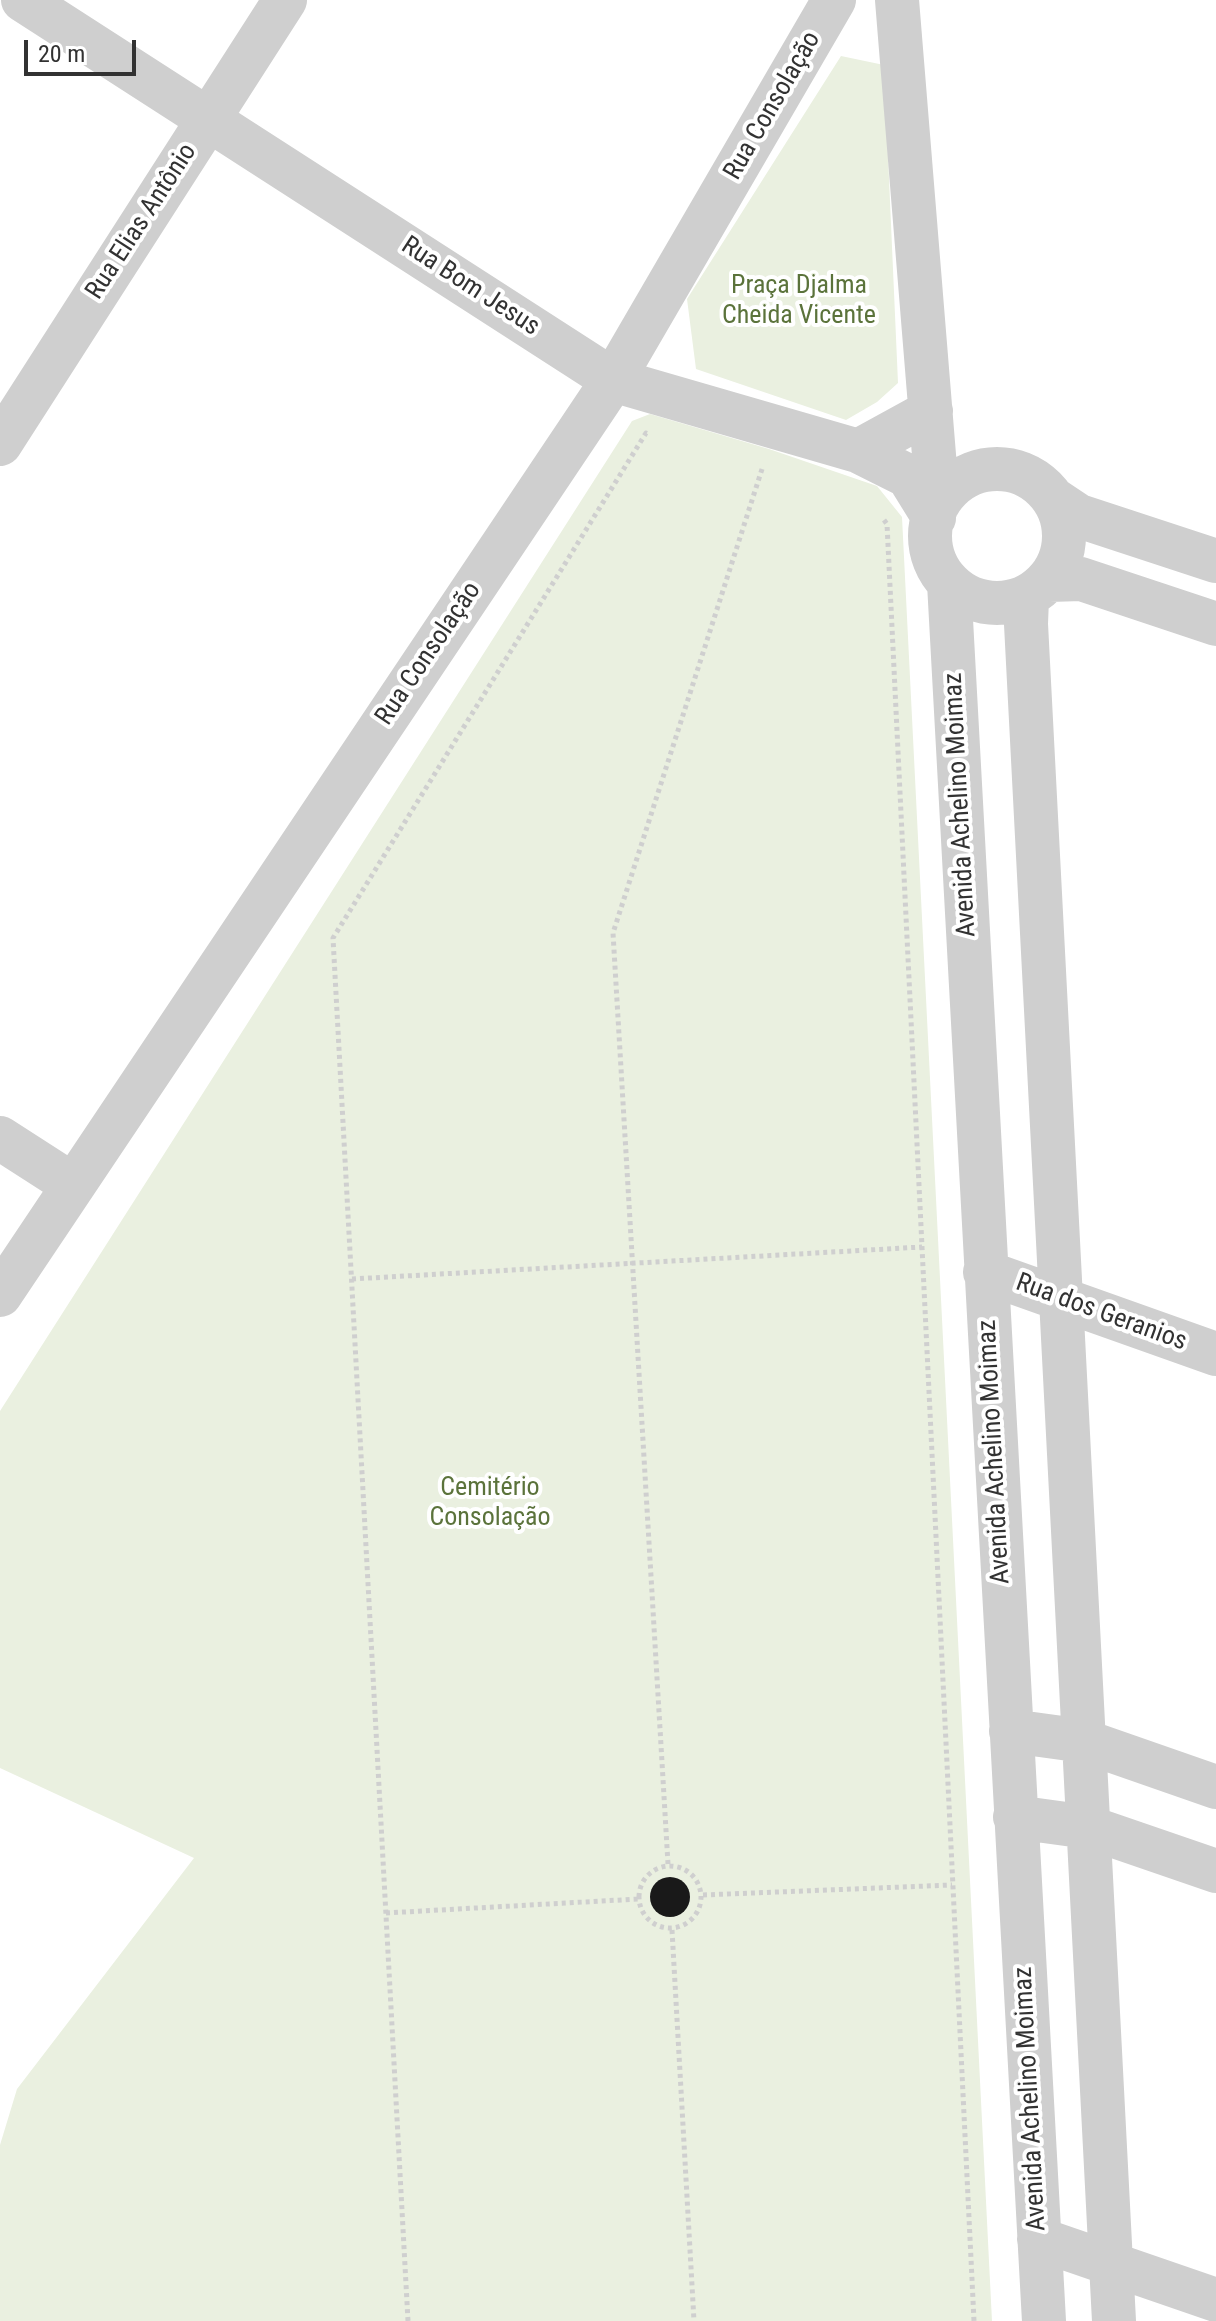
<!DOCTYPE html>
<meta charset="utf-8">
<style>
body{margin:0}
#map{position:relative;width:1216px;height:2321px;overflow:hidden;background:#fff;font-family:"Roboto Condensed",sans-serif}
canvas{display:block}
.scale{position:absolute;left:24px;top:40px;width:112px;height:36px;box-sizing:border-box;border:4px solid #323232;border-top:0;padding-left:10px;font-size:24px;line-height:28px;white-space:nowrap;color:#323232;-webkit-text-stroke:6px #fff;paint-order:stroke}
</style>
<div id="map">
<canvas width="1216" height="2321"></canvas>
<div class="scale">20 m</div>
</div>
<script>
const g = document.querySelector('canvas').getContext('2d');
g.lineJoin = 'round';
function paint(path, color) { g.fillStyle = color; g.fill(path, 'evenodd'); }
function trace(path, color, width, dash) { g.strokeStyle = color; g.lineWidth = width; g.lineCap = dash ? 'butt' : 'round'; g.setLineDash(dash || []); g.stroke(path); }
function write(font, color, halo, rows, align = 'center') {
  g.font = font + ' "Roboto Condensed",sans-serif'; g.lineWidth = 8; g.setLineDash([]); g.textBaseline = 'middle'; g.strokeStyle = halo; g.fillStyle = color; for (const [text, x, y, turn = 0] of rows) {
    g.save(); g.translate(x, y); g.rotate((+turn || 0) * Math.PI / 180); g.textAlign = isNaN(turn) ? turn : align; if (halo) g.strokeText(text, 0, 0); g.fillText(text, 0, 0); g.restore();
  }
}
paint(new Path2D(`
 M 841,56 L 884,65 L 898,383 L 877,402 L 846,420 L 696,369 L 687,299 Z
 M 650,414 L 769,449 L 877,486 L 902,517 L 992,2321 L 0,2321 L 0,2145 L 17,2089 L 194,1858 L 0,1768 L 0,1411 L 632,421 Z`), '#eaf0e0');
paint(new Path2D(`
 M650 1897a20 20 0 1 1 40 0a20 20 0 1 1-40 0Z`), '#191919');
trace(new Path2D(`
 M 884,520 L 887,524 L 974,2321
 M 352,1279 L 922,1247
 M 668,1864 L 613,933 L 763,466
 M639 1897a31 31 0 1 1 62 0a31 31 0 1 1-62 0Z
 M 703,1895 L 952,1885
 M 386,1913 L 638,1899
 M 672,1930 L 694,2321
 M 408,2321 L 333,938 L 646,433 L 650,435`), '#cfcfcf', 5, [4, 4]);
trace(new Path2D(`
 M 23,0 L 613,380 L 858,451 L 908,476 L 934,518
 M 897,0 L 938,504
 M 0,444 L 285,0
 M 858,451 L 931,411
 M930 536a67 67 0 1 1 134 0a67 67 0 1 1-134 0Z
 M 1055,500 L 1079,516 L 1216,561
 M 1049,580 L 1081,579 L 1216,624
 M 949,583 L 1044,2321
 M 1027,598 L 1026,624 L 1114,2321
 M 0,1138 L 73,1185
 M 985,1272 L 1216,1354
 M 0,1295 L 613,380 L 834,0
 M 1011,1731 L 1084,1741 L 1216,1787
 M 1015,1817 L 1088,1827 L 1216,1871
 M 1039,2239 L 1216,2300`), '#cfcfcf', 44);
write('26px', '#323232', '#fff', [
 ["Rua Consolação",773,106,-60],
 ["Rua Elias Antônio",142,222,-57],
 ["Rua Bom Jesus",470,287,33],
 ["Rua Consolação",429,654,-56],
 ["Avenida Achelino Moimaz",961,805,-93],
 ["Rua dos Geranios",1101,1313,20],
 ["Avenida Achelino Moimaz",995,1452,-93],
 ["Avenida Achelino Moimaz",1031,2099,-93]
]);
write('26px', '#5b733b', '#fff', [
 ["Praça Djalma",799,286],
 ["Cheida Vicente",799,316],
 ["Cemitério",490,1488],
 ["Consolação",490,1518]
]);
</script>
